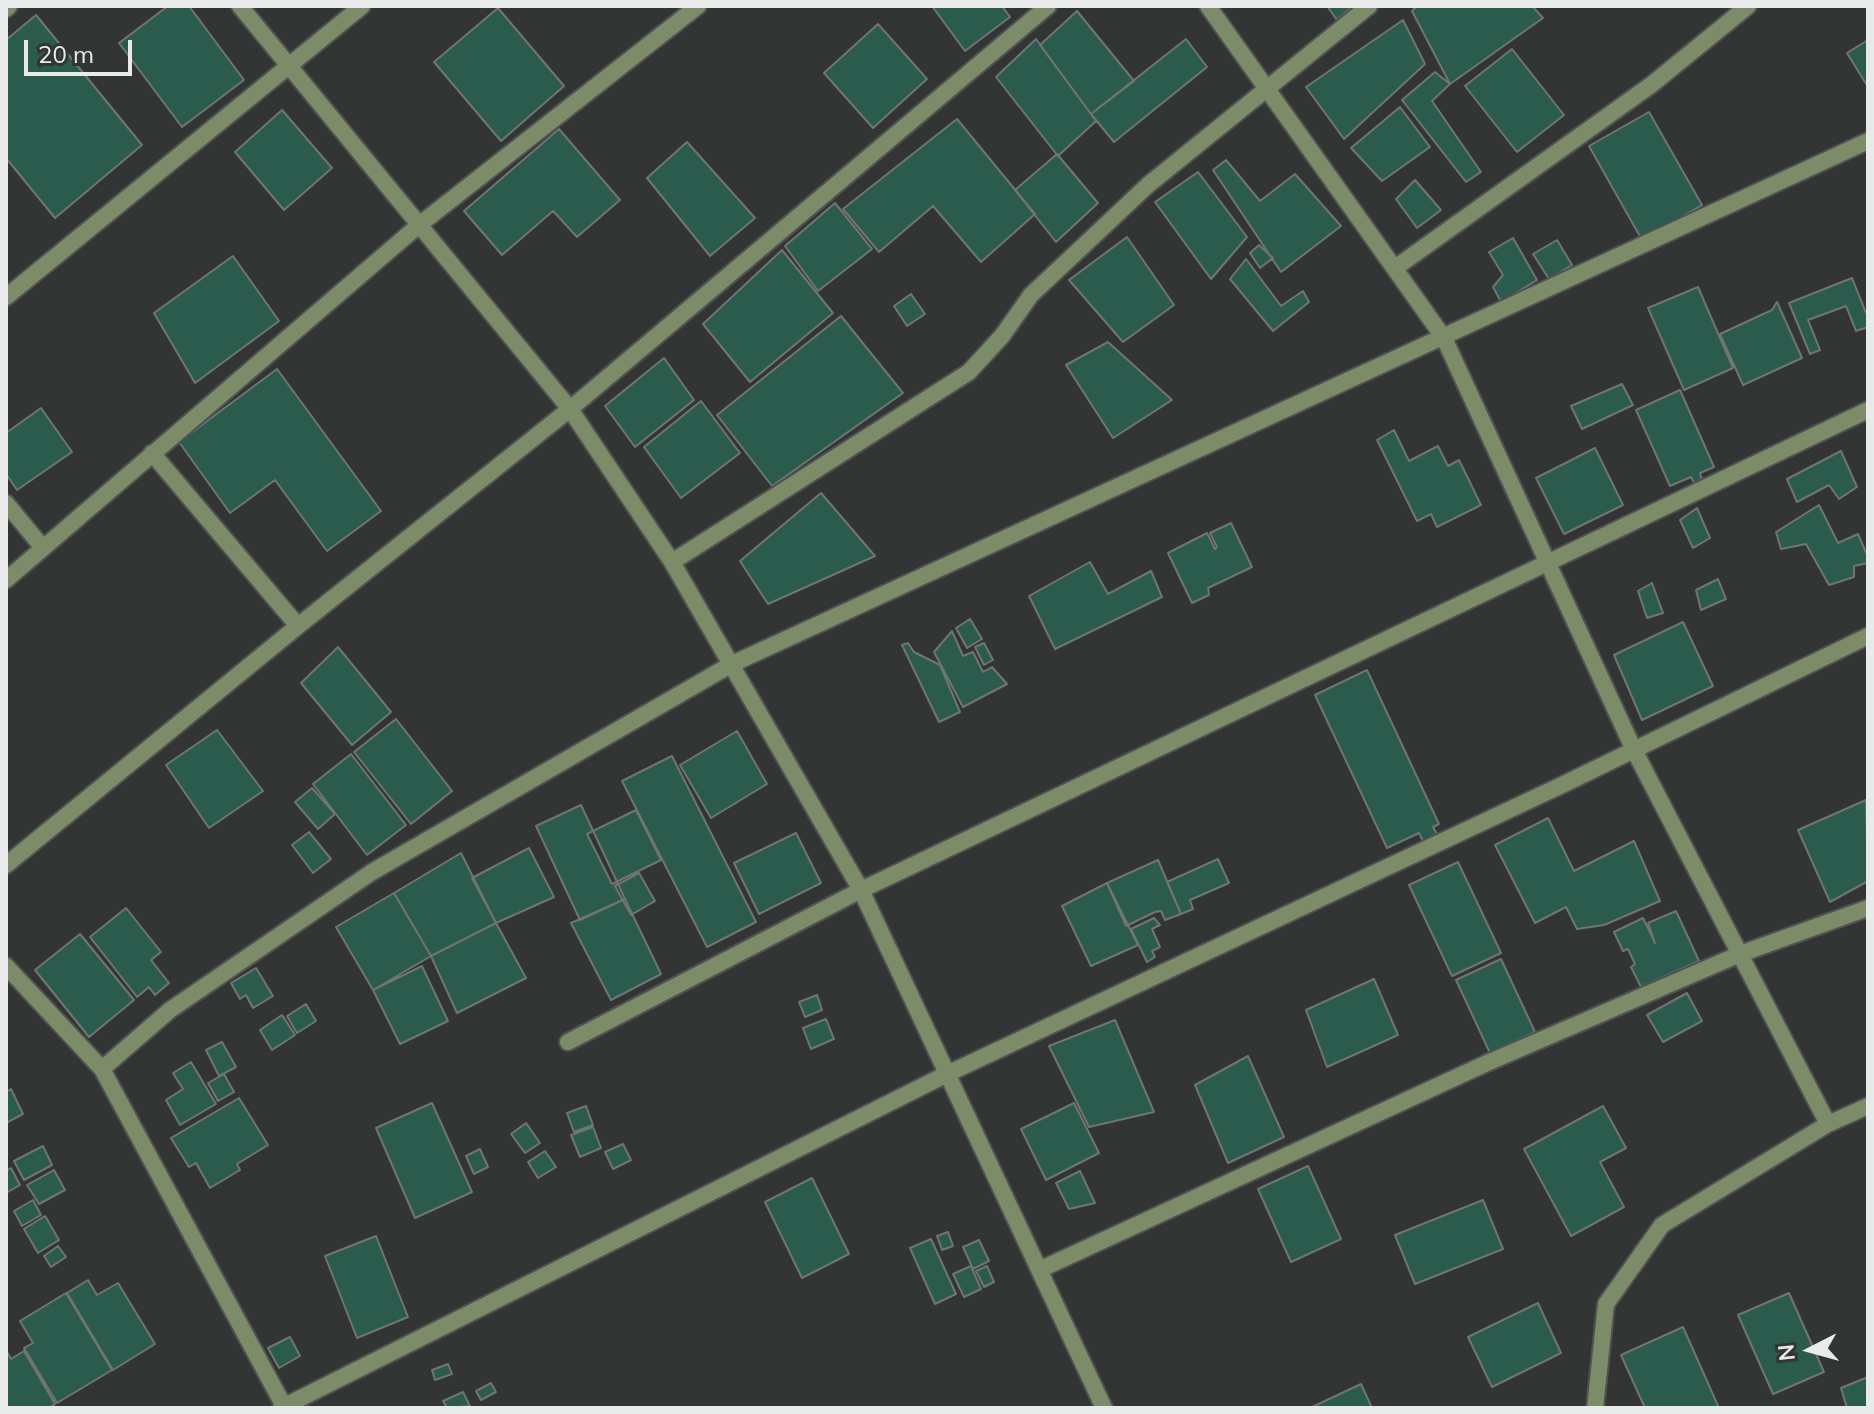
<!DOCTYPE html>
<style>
body{margin:0}
#map{position:relative;width:1874px;height:1414px;overflow:hidden;background:#323533;font-family:Mulish,sans-serif}
canvas{display:block}
.frame{position:absolute;inset:0;border:8px solid #e9ebea;pointer-events:none}
.north{position:absolute;left:1770px;top:1310px;width:80px;height:80px;-webkit-text-stroke:6px #323533;paint-order:stroke;rotate:264deg;font-size:22px;font-weight:700;line-height:32px;text-align:center;color:#e9ebea}
.north::after{content:'';display:block;margin:auto;width:28px;height:36px;background:#e9ebea;clip-path:polygon(50% 0,100% 100%,50% 72%,0 100%)}
.scale{position:absolute;left:24px;top:40px;width:108px;height:36px;box-sizing:border-box;border:4px solid #e9ebea;border-top:0;padding-left:10px;font-size:24px;line-height:28px;white-space:nowrap;color:#e9ebea;-webkit-text-stroke:6px #323533;paint-order:stroke}
</style>
<div id="map">
<canvas width="1874" height="1414"></canvas>
<div class="frame"></div>
<div class="north">N</div>
<div class="scale">20 m</div>
</div>
<script>
const g = document.querySelector('canvas').getContext('2d');
g.lineJoin = 'round';
function paint(path, color) { g.fillStyle = color; g.fill(path, 'evenodd'); }
function trace(path, color, width, dash) { g.strokeStyle = color; g.lineWidth = width; g.lineCap = dash ? 'butt' : 'round'; g.setLineDash(dash || []); g.stroke(path); }
const building = new Path2D(`
 M 168,6 L 189,6 L 244,80 L 182,127 L 119,43 Z
 M 932,6 L 1002,6 L 1010,17 L 965,51 Z
 M 1327,6 L 1353,6 L 1337,20 Z
 M 1417,6 L 1532,6 L 1543,18 L 1450,84 L 1412,11 Z
 M 498,8 L 564,86 L 501,141 L 434,62 Z
 M 1077,11 L 1134,81 L 1091,114 L 1040,45 Z
 M 36,15 L 142,145 L 55,218 L 6,158 L 6,40 Z
 M 1403,20 L 1425,64 L 1344,139 L 1306,87 Z
 M 878,24 L 927,79 L 873,128 L 824,73 Z
 M 1036,39 L 1096,121 L 1058,156 L 996,77 Z
 M 1186,39 L 1207,67 L 1114,142 L 1091,114 Z
 M 1868,40 L 1868,87 L 1847,53 Z
 M 1512,49 L 1564,115 L 1517,152 L 1465,86 Z
 M 1435,72 L 1450,84 L 1432,101 L 1481,172 L 1466,182 L 1402,100 Z
 M 1400,107 L 1430,147 L 1382,181 L 1351,148 Z
 M 282,110 L 332,168 L 284,210 L 235,152 Z
 M 1649,112 L 1702,205 L 1642,240 L 1589,146 Z
 M 957,119 L 1035,214 L 981,262 L 933,206 L 879,252 L 843,209 Z
 M 559,129 L 620,200 L 577,237 L 553,211 L 502,255 L 464,211 Z
 M 687,142 L 755,218 L 710,256 L 647,178 Z
 M 1057,154 L 1098,203 L 1056,242 L 1015,190 Z
 M 1226,160 L 1260,201 L 1295,174 L 1341,226 L 1281,272 L 1213,170 Z
 M 1198,172 L 1247,237 L 1211,279 L 1155,202 Z
 M 1415,180 L 1441,210 L 1417,228 L 1396,199 Z
 M 835,203 L 872,249 L 818,291 L 785,246 Z
 M 1127,237 L 1174,305 L 1123,342 L 1069,280 Z
 M 1513,238 L 1537,280 L 1501,302 L 1493,287 L 1503,275 L 1489,252 Z
 M 1557,240 L 1572,265 L 1549,279 L 1533,254 Z
 M 1259,245 L 1273,258 L 1260,268 L 1250,253 Z
 M 782,250 L 833,313 L 750,382 L 703,324 Z
 M 233,256 L 279,321 L 195,383 L 154,313 Z
 M 1246,259 L 1281,306 L 1303,291 L 1309,302 L 1273,331 L 1230,279 Z
 M 1852,278 L 1868,318 L 1868,327 L 1856,331 L 1846,306 L 1808,320 L 1820,350 L 1810,354 L 1789,303 Z
 M 1698,287 L 1733,368 L 1684,390 L 1648,308 Z
 M 911,294 L 925,314 L 907,326 L 894,306 Z
 M 1777,302 L 1802,358 L 1743,385 L 1720,334 L 1772,310 Z
 M 841,316 L 903,393 L 772,486 L 717,415 Z
 M 1108,342 L 1172,400 L 1113,438 L 1066,365 Z
 M 664,358 L 694,400 L 635,447 L 605,406 Z
 M 277,369 L 381,511 L 327,551 L 275,480 L 230,513 L 179,442 Z
 M 1622,384 L 1633,405 L 1582,429 L 1571,406 Z
 M 1680,390 L 1714,467 L 1700,473 L 1702,480 L 1694,483 L 1691,477 L 1670,486 L 1636,410 Z
 M 701,401 L 740,453 L 681,498 L 644,447 Z
 M 41,408 L 72,452 L 17,490 L 6,474 L 6,433 Z
 M 1394,430 L 1409,461 L 1438,446 L 1448,466 L 1459,460 L 1481,505 L 1437,527 L 1431,514 L 1417,521 L 1377,440 Z
 M 1595,448 L 1623,505 L 1564,534 L 1536,478 Z
 M 1841,451 L 1857,487 L 1839,499 L 1829,485 L 1797,502 L 1787,479 Z
 M 821,493 L 875,556 L 768,604 L 740,561 Z
 M 1819,505 L 1838,543 L 1858,534 L 1868,557 L 1868,563 L 1854,566 L 1854,577 L 1829,585 L 1806,544 L 1781,549 L 1776,532 Z
 M 1697,508 L 1710,538 L 1693,548 L 1680,520 Z
 M 1231,523 L 1252,567 L 1208,588 L 1209,595 L 1192,603 L 1168,553 L 1207,533 L 1215,549 L 1217,547 L 1210,533 Z
 M 1090,562 L 1108,594 L 1151,571 L 1162,597 L 1055,649 L 1029,596 Z
 M 1718,579 L 1726,599 L 1701,610 L 1696,590 Z
 M 1652,583 L 1663,613 L 1647,618 L 1638,591 Z
 M 970,619 L 982,639 L 967,648 L 956,628 Z
 M 1683,622 L 1713,686 L 1642,720 L 1614,655 Z
 M 952,631 L 963,656 L 973,652 L 983,672 L 992,667 L 1007,684 L 963,707 L 934,652 Z
 M 908,643 L 914,652 L 940,665 L 960,712 L 939,722 L 902,645 Z
 M 984,643 L 993,660 L 984,665 L 975,647 Z
 M 338,647 L 391,712 L 352,745 L 301,683 Z
 M 1367,670 L 1439,824 L 1433,827 L 1437,834 L 1423,841 L 1419,833 L 1387,848 L 1315,695 Z
 M 396,719 L 452,791 L 411,824 L 354,752 Z
 M 217,730 L 263,791 L 209,828 L 166,765 Z
 M 737,731 L 767,784 L 711,818 L 680,765 Z
 M 351,754 L 406,825 L 367,855 L 313,784 Z
 M 672,756 L 756,922 L 707,947 L 622,781 Z
 M 312,788 L 335,814 L 318,829 L 295,802 Z
 M 1866,800 L 1868,881 L 1830,902 L 1798,830 Z
 M 581,805 L 625,899 L 580,920 L 536,826 Z
 M 636,810 L 661,860 L 612,884 L 587,834 Z
 M 1548,818 L 1574,871 L 1634,841 L 1660,901 L 1604,925 L 1577,929 L 1566,907 L 1535,923 L 1495,845 Z
 M 309,832 L 331,859 L 313,873 L 292,845 Z
 M 796,833 L 821,883 L 759,914 L 734,863 Z
 M 529,848 L 554,897 L 496,923 L 472,878 Z
 M 461,853 L 496,923 L 431,956 L 394,893 Z
 M 1218,859 L 1229,883 L 1190,900 L 1193,909 L 1181,914 L 1167,882 Z
 M 1158,860 L 1181,914 L 1165,920 L 1161,911 L 1155,912 L 1126,926 L 1107,883 Z
 M 1458,862 L 1501,953 L 1452,976 L 1409,885 Z
 M 639,873 L 655,901 L 631,915 L 615,886 Z
 M 1107,883 L 1138,945 L 1091,966 L 1062,906 Z
 M 394,893 L 431,956 L 373,990 L 336,927 Z
 M 625,899 L 661,974 L 611,1000 L 571,923 Z
 M 126,908 L 161,952 L 151,960 L 169,983 L 155,995 L 149,987 L 137,997 L 90,937 Z
 M 1676,911 L 1699,961 L 1641,987 L 1631,967 L 1635,964 L 1628,949 L 1623,951 L 1614,932 L 1643,918 L 1655,943 L 1648,923 Z
 M 1154,918 L 1160,925 L 1152,929 L 1160,947 L 1152,951 L 1155,957 L 1147,962 L 1131,929 Z
 M 496,923 L 526,978 L 457,1013 L 431,956 Z
 M 80,934 L 134,1000 L 89,1037 L 35,970 Z
 M 1501,959 L 1535,1032 L 1490,1053 L 1456,980 Z
 M 422,966 L 448,1021 L 400,1044 L 373,990 Z
 M 256,968 L 273,996 L 253,1008 L 246,995 L 240,999 L 231,983 Z
 M 1374,979 L 1398,1035 L 1327,1067 L 1306,1010 Z
 M 1687,993 L 1702,1021 L 1663,1042 L 1647,1015 Z
 M 817,995 L 822,1010 L 805,1017 L 799,1002 Z
 M 306,1004 L 316,1021 L 297,1033 L 287,1016 Z
 M 282,1015 L 295,1035 L 272,1050 L 260,1030 Z
 M 826,1019 L 834,1039 L 811,1049 L 803,1028 Z
 M 1115,1020 L 1154,1112 L 1089,1127 L 1049,1046 Z
 M 222,1042 L 236,1067 L 219,1076 L 206,1050 Z
 M 1248,1056 L 1284,1137 L 1228,1163 L 1195,1085 Z
 M 191,1062 L 216,1104 L 180,1125 L 166,1100 L 183,1089 L 173,1073 Z
 M 224,1074 L 234,1092 L 218,1101 L 208,1083 Z
 M 11,1089 L 23,1114 L 6,1123 L 6,1092 Z
 M 239,1098 L 268,1145 L 237,1164 L 240,1170 L 210,1188 L 196,1163 L 189,1167 L 171,1138 Z
 M 432,1103 L 472,1192 L 415,1218 L 376,1128 Z
 M 1074,1103 L 1099,1153 L 1046,1180 L 1021,1129 Z
 M 586,1106 L 593,1125 L 574,1132 L 567,1113 Z
 M 1603,1106 L 1626,1148 L 1600,1162 L 1624,1207 L 1571,1236 L 1524,1149 Z
 M 526,1123 L 540,1143 L 525,1153 L 511,1134 Z
 M 593,1127 L 601,1148 L 580,1157 L 571,1135 Z
 M 623,1144 L 631,1160 L 613,1169 L 605,1152 Z
 M 43,1146 L 52,1165 L 24,1180 L 14,1161 Z
 M 480,1149 L 488,1167 L 474,1174 L 466,1156 Z
 M 545,1151 L 556,1167 L 538,1178 L 528,1162 Z
 M 1308,1166 L 1341,1239 L 1291,1262 L 1258,1189 Z
 M 11,1168 L 20,1185 L 6,1193 L 6,1171 Z
 M 54,1170 L 65,1190 L 39,1204 L 27,1185 Z
 M 1080,1171 L 1095,1203 L 1069,1209 L 1056,1183 Z
 M 812,1178 L 849,1254 L 802,1278 L 765,1202 Z
 M 33,1200 L 41,1215 L 22,1226 L 14,1211 Z
 M 1483,1200 L 1503,1249 L 1415,1284 L 1395,1235 Z
 M 45,1216 L 59,1240 L 38,1253 L 24,1229 Z
 M 948,1232 L 953,1246 L 942,1250 L 937,1236 Z
 M 376,1236 L 408,1317 L 357,1338 L 325,1256 Z
 M 931,1239 L 956,1294 L 935,1304 L 910,1248 Z
 M 979,1240 L 989,1261 L 973,1269 L 963,1247 Z
 M 58,1246 L 66,1257 L 51,1267 L 44,1256 Z
 M 971,1266 L 981,1289 L 964,1297 L 953,1274 Z
 M 987,1266 L 994,1282 L 984,1287 L 976,1271 Z
 M 88,1280 L 97,1295 L 118,1283 L 155,1344 L 113,1370 L 67,1293 Z
 M 66,1293 L 112,1370 L 57,1403 L 24,1348 L 33,1343 L 20,1321 Z
 M 1789,1293 L 1824,1372 L 1773,1394 L 1738,1315 Z
 M 1538,1303 L 1561,1353 L 1492,1387 L 1468,1337 Z
 M 1683,1327 L 1719,1408 L 1645,1408 L 1621,1355 Z
 M 290,1337 L 300,1356 L 279,1368 L 268,1348 Z
 M 6,1350 L 11,1359 L 24,1351 L 55,1404 L 49,1408 L 6,1408 Z
 M 448,1364 L 452,1374 L 435,1380 L 432,1370 Z
 M 1868,1377 L 1868,1408 L 1847,1408 L 1841,1388 Z
 M 491,1383 L 496,1392 L 481,1400 L 476,1391 Z
 M 1361,1384 L 1372,1408 L 1310,1408 Z
 M 463,1392 L 470,1406 L 447,1408 L 443,1401 Z`);
paint(building, '#2a5b4d');
trace(building, '#707573', 2);
const street = new Path2D(`
 M 240,6 L 570,409 L 672,562 L 861,890 L 1104,1408
 M 1208,6 L 1444,338 L 1634,750 L 1828,1124 L 1868,1106
 M 6,9 L 9,6
 M 1395,268 L 1651,85 L 1748,6
 M 6,297 L 362,6
 M 152,453 L 298,626
 M 6,503 L 43,548
 M 672,562 L 969,372 L 1002,336 L 1031,295 L 1148,185 L 1369,6
 M 6,580 L 419,225 L 698,6
 M 6,865 L 298,626 L 570,409 L 1048,6
 M 6,966 L 102,1069 L 285,1408
 M 568,1042 L 861,890 L 1868,410
 M 102,1069 L 170,1010 L 372,872 L 732,664 L 1868,141
 M 1039,1270 L 1487,1063 L 1740,954 L 1868,908
 M 281,1408 L 947,1074 L 1562,785 L 1868,636
 M 1595,1408 L 1606,1304 L 1662,1225 L 1828,1124`);
trace(street, '#4f5250', 20);
trace(street, '#7c8c69', 16);
</script>
